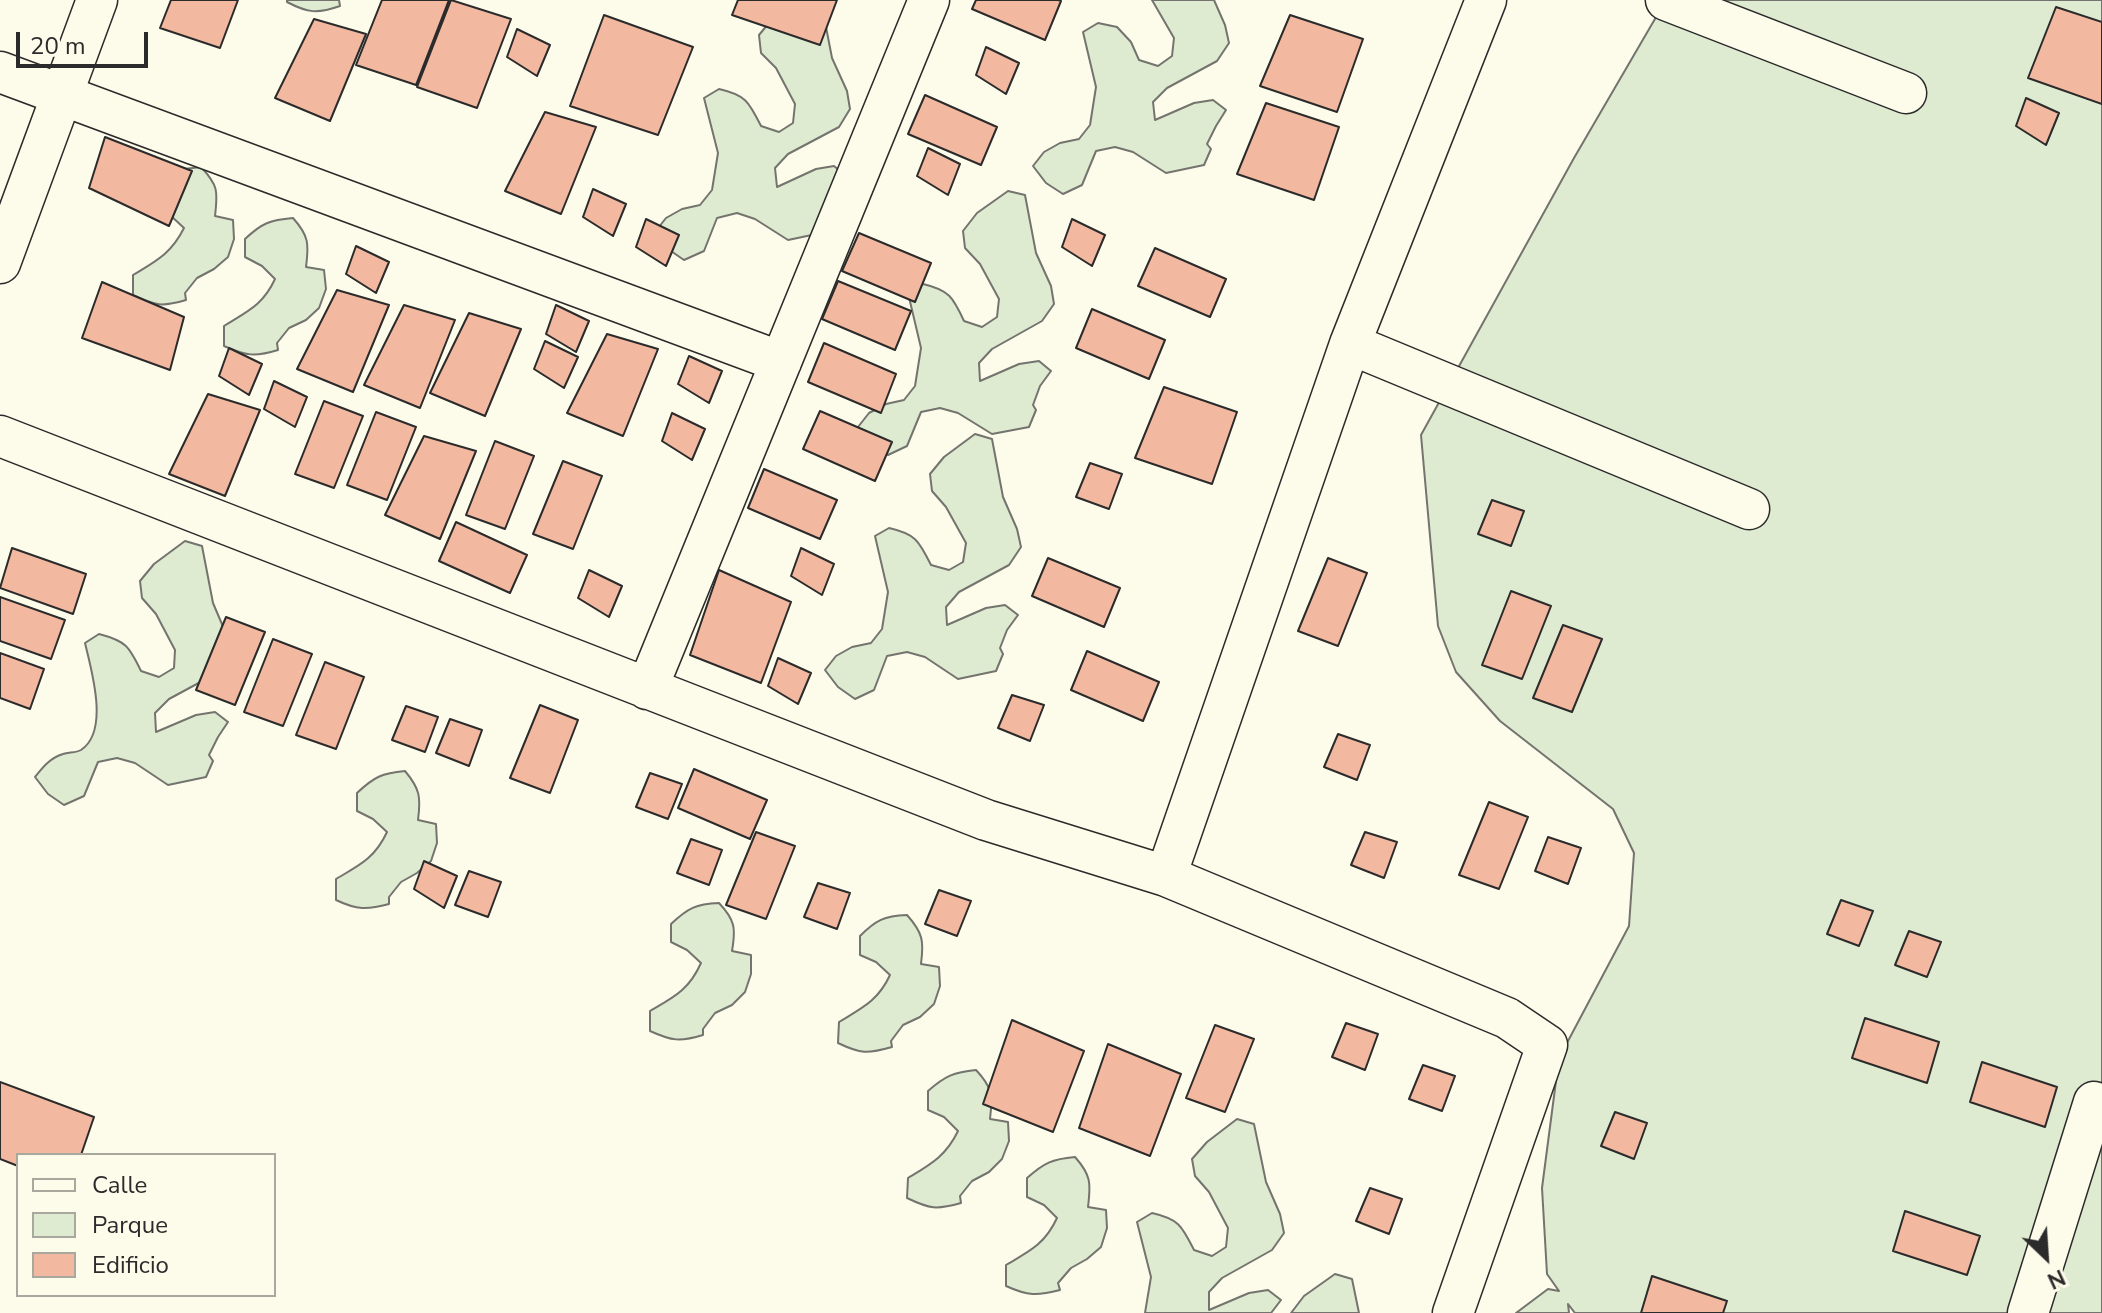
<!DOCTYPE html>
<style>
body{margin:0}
#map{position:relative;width:2102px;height:1313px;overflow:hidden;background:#fdfbea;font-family:"Nunito Sans",sans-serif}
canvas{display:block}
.legend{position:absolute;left:16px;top:1153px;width:260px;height:144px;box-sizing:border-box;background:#fdfbea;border:2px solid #a9a89e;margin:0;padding:10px 14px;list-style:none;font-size:24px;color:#2b2b2b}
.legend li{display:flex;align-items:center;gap:16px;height:40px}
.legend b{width:40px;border:2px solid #a9a89e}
.north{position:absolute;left:2006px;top:1217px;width:80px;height:80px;-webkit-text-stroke:6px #fdfbea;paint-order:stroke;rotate:155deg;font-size:22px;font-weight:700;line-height:32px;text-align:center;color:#2b2b2b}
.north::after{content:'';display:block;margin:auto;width:28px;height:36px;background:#2b2b2b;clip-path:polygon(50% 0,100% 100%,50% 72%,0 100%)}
.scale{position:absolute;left:16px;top:32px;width:132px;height:36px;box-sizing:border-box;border:4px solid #2b2b2b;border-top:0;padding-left:10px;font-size:24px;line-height:28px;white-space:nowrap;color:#2b2b2b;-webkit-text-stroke:6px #fdfbea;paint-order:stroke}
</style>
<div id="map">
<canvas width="2102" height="1313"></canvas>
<ul class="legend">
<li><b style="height:10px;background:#fdfbea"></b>Calle</li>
<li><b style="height:22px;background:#deebd1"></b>Parque</li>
<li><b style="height:22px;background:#f2b8a0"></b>Edificio</li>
</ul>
<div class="north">N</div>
<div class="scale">20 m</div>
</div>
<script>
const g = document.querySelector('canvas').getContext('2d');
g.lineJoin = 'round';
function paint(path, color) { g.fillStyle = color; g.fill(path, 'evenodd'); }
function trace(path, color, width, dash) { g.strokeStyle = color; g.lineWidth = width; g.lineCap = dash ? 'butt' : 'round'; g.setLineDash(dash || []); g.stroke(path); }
const green = new Path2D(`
 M 287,0 L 339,0 L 340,6 C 317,14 308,13 287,2 Z
 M 819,0 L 821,1 L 832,58 L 847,91 L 850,109 L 839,127 L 788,154 L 775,168 L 777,187 L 816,169 L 834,166 L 847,177 L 826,232 L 788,240 L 755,219 L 737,213 L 717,218 L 704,251 L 684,260 L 668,249 L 655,232 L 666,218 L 682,209 L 700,205 L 712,190 L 718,153 L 704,98 L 719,89 C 746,95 749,102 761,126 L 779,132 L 793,123 L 795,104 L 776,68 L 761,53 L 759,35 L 773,18 Z
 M 1152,0 L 1214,0 L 1225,25 L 1229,43 L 1217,61 L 1167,88 L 1153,102 L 1155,120 L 1194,103 L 1213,100 L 1226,110 L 1216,126 L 1207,144 L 1211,149 L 1204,165 L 1166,173 L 1133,152 L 1115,147 L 1096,151 L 1082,185 L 1063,194 L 1046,183 L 1033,166 L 1044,152 L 1060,143 L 1079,139 L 1090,125 L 1096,87 L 1083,32 L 1098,23 L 1117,27 L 1131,42 L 1139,60 L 1158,66 L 1172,56 L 1174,38 Z
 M 1666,0 L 2102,0 L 2102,1313 L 1575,1313 L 1568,1304 L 1569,1313 L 1516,1313 L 1548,1289 L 1559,1291 L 1547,1274 L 1542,1188 L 1559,1058 L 1629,926 L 1634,853 L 1613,809 L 1500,721 L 1456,672 L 1438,626 L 1421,435 L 1574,158 Z
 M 201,167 C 218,185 218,191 215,216 L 233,220 L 234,239 L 228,257 L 214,269 L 197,278 L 185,293 L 186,300 C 162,307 156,306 133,295 L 133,275 C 156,261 171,254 184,228 L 170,215 L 184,169 Z
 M 1008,191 L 1025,195 L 1036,253 L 1051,286 L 1054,304 L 1042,321 L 992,349 L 979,363 L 980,381 L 1019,364 L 1039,361 L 1051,371 L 1040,386 L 1033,405 L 1036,410 L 1029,427 L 992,434 L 958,413 L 940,408 L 921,412 L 907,446 L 888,455 L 871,444 L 858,427 L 869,413 L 886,404 L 904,400 L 915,386 L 921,348 L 908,293 L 923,284 C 949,290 953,297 964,321 L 982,327 L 997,317 L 999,299 L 980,264 L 965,248 L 963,231 L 977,213 Z
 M 293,218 C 309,236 309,244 306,267 L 324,270 L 326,289 L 319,308 L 306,320 L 289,328 L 277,343 L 278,350 C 255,357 246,356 224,346 L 224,326 C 248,311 263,305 275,279 L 262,266 L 245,257 L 245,239 C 262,223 270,220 293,218 Z
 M 975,434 L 992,439 L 1003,497 L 1017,529 L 1021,547 L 1009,565 L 959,592 L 946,607 L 947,625 L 986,608 L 1005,605 L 1018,615 L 1007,630 L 1000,648 L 1003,654 L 996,671 L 958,679 L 925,657 L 907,652 L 887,656 L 874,690 L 855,699 L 838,687 L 825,670 L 836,656 L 852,647 L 871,643 L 882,629 L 888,592 L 875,536 L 889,528 C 916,534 919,541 931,565 L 949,570 L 963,562 L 966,543 L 946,507 L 932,491 L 930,474 L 944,457 Z
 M 185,541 L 202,546 L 213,603 L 227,636 L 219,672 L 169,699 L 155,713 L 156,732 L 196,715 L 215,712 L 228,722 L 218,737 L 209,755 L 213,761 L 206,777 L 168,785 L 135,763 L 117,758 L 98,762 L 84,796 L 64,805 L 48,794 L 35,777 C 43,767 50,758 63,754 C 68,752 76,753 81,750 C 110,731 91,669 85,643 L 99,634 C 126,641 129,646 141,671 L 159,677 L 174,668 L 175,650 L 156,614 L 142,598 L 140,581 L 154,564 Z
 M 405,771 C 420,789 421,797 418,820 L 436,824 L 437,843 L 431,861 L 417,873 L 401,882 L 389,897 L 389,904 C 367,910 357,910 336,900 L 336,879 C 360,865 375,858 387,832 L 373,819 L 357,811 L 357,793 C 374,777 382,773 405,771 Z
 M 719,903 C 735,920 736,928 732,951 L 751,955 L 751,974 L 745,992 L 732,1005 L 715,1013 L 703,1029 L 703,1035 C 680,1042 672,1041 650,1031 L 650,1011 C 674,997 689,990 701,963 L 687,950 L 671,942 L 671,924 C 688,908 696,904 719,903 Z
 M 907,915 C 923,933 924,941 921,964 L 939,967 L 940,986 L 934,1004 L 920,1017 L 903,1025 L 891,1041 L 892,1047 C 867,1054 861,1054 838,1043 L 839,1022 C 862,1008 878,1001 890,975 L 876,962 L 860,955 L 860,936 C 876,920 884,916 907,915 Z
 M 976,1070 C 992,1087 993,1095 990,1119 L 1008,1122 L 1009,1141 L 1002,1159 L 989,1172 L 972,1181 L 960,1196 L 961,1203 C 936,1210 930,1209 907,1198 L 908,1178 C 931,1164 946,1156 958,1131 L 944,1117 L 928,1110 L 928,1091 C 945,1076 954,1072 976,1070 Z
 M 1237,1119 L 1254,1124 L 1266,1182 L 1280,1214 L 1284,1233 L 1272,1250 L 1222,1278 L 1209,1292 L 1209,1310 L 1249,1293 L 1268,1290 L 1281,1300 L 1271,1313 L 1145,1313 L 1151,1277 L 1137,1222 L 1152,1213 C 1179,1219 1182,1226 1194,1250 L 1212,1256 L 1226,1247 L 1228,1228 L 1209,1192 L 1195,1176 L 1192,1159 L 1207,1142 Z
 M 1075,1157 C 1091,1175 1091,1183 1088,1207 L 1106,1210 L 1107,1228 L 1101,1247 L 1087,1259 L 1071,1268 L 1058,1283 L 1060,1290 C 1037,1296 1028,1296 1006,1286 L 1006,1265 C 1030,1251 1045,1244 1057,1218 L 1044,1205 L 1027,1197 L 1027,1178 C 1044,1163 1052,1159 1075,1157 Z
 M 1335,1274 L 1352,1279 L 1359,1313 L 1291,1313 L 1304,1296 Z`);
paint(green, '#deebd1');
trace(green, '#74746e', 2);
const building = new Path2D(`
 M 171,0 L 238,0 L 220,48 L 160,28 Z
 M 382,0 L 449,0 L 416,85 L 356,65 Z
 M 451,0 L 511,19 L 477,108 L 417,87 Z
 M 738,0 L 837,0 L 820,45 L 732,15 Z
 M 976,0 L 1058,0 L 1061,1 L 1045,40 L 972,9 Z
 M 2056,7 L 2102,22 L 2102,104 L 2028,78 Z
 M 604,15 L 693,47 L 658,135 L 570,106 Z
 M 1290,15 L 1363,39 L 1337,112 L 1260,86 Z
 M 314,19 L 366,34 L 330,121 L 275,98 Z
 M 517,29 L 550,45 L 537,76 L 507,57 Z
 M 986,47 L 1019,63 L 1006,94 L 976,75 Z
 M 925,95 L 997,127 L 981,165 L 908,134 Z
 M 2026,98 L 2059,113 L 2046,145 L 2016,126 Z
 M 1266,103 L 1339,127 L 1314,200 L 1237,174 Z
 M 545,112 L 596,127 L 561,214 L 505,191 Z
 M 105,137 L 192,171 L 169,226 L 89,188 Z
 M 928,148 L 960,164 L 948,195 L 917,176 Z
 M 593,189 L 626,204 L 613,236 L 583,217 Z
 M 646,219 L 679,235 L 666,266 L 636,247 Z
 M 1072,219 L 1105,235 L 1092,266 L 1062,247 Z
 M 859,233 L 931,263 L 915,302 L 842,271 Z
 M 356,246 L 389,262 L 376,293 L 346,274 Z
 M 1155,248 L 1226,279 L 1210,317 L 1138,286 Z
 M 838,281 L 911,311 L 895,350 L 822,319 Z
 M 102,282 L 184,317 L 170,370 L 82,338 Z
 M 337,290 L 389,305 L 353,392 L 297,369 Z
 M 404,305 L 455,320 L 420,408 L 364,385 Z
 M 556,305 L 589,321 L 576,352 L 546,334 Z
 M 1092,309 L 1165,340 L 1149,379 L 1076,348 Z
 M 469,313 L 521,329 L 485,416 L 430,393 Z
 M 607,334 L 658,349 L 623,436 L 567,413 Z
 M 545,341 L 578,357 L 564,388 L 534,369 Z
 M 824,343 L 896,374 L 881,413 L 808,382 Z
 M 229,348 L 262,364 L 249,395 L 219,376 Z
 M 689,356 L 722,371 L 709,403 L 678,384 Z
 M 274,381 L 307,397 L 295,427 L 264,409 Z
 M 1164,387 L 1237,412 L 1212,484 L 1135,458 Z
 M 208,394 L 260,410 L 225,496 L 169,474 Z
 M 324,401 L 363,416 L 334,488 L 295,474 Z
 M 820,411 L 892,442 L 875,481 L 803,449 Z
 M 376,412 L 416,427 L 387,500 L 347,485 Z
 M 672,413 L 705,429 L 692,460 L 662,441 Z
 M 424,436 L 476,451 L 440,539 L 385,515 Z
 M 495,441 L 534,456 L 505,529 L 466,515 Z
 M 563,461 L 602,476 L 573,549 L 533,534 Z
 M 1090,463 L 1122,474 L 1109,509 L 1076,497 Z
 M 764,469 L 837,500 L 820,539 L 748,508 Z
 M 1492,500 L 1524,511 L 1511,546 L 1478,534 Z
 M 456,522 L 527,555 L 510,593 L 439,561 Z
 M 12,548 L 86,574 L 73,614 L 0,588 Z
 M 801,548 L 834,564 L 822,595 L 791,576 Z
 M 1048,558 L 1120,588 L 1104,627 L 1032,596 Z
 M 1328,558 L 1367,573 L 1338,646 L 1298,631 Z
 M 589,570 L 622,586 L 609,617 L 578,598 Z
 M 719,570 L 791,602 L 761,683 L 690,655 Z
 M 1511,591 L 1551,606 L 1522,679 L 1482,665 Z
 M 0,597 L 65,620 L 51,659 L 0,641 Z
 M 226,617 L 265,632 L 235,705 L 196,690 Z
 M 1563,625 L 1602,639 L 1572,712 L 1533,698 Z
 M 273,639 L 312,654 L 283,726 L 244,712 Z
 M 1087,651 L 1159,682 L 1143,721 L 1071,690 Z
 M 0,653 L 44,669 L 30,709 L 0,698 Z
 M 778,658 L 811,673 L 798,704 L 768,686 Z
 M 325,662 L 364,677 L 336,749 L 296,735 Z
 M 1012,695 L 1044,705 L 1030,741 L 998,728 Z
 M 540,705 L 578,720 L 550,793 L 510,778 Z
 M 406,706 L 438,717 L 425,752 L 392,740 Z
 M 450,719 L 482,730 L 469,766 L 436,753 Z
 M 1338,734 L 1370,745 L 1357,780 L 1324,767 Z
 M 694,769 L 767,800 L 750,839 L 678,808 Z
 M 650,773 L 682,784 L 668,819 L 636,807 Z
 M 1489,802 L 1528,817 L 1499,889 L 1459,875 Z
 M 756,832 L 795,846 L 766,919 L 726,905 Z
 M 1365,832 L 1397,842 L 1384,878 L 1351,865 Z
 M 1548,837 L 1581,848 L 1568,884 L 1535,871 Z
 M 691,839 L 722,850 L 709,885 L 677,873 Z
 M 424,861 L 457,876 L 444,908 L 414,889 Z
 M 469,871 L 501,882 L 488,917 L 455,905 Z
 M 818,883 L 850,893 L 837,929 L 804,917 Z
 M 939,890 L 971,901 L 957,936 L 925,924 Z
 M 1841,900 L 1873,911 L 1859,946 L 1827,934 Z
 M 1909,931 L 1941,942 L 1927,977 L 1895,965 Z
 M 1865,1018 L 1939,1042 L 1927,1083 L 1852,1058 Z
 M 1012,1020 L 1084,1051 L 1053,1132 L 983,1104 Z
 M 1346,1023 L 1378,1034 L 1365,1070 L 1332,1057 Z
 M 1215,1025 L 1254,1039 L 1225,1112 L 1186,1098 Z
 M 1108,1044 L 1181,1074 L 1150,1156 L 1079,1128 Z
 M 1982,1062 L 2057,1087 L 2045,1127 L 1970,1102 Z
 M 1423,1065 L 1455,1076 L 1442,1111 L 1409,1099 Z
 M 0,1082 L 94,1117 L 81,1155 L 18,1155 L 18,1166 L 0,1159 Z
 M 1615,1112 L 1647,1123 L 1634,1159 L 1601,1146 Z
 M 1370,1188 L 1402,1199 L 1389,1234 L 1356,1221 Z
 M 1905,1211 L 1980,1236 L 1967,1275 L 1893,1251 Z
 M 1652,1276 L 1727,1301 L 1723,1313 L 1641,1313 Z`);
paint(building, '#f2b8a0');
trace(building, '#2b2b2b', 2);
const street = new Path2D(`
 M 1666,0 L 1906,93
 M 0,72 L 781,362
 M 0,263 L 97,0
 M 1350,344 L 1749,509
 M 0,436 L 986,820 L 1166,876 L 1507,1018 L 1547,1045 L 1453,1313
 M 647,689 L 929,0
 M 1166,876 L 1350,344 L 1486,0
 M 2028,1313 L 2094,1102`);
trace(street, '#2b2b2b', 43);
trace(street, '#fdfbea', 40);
</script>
